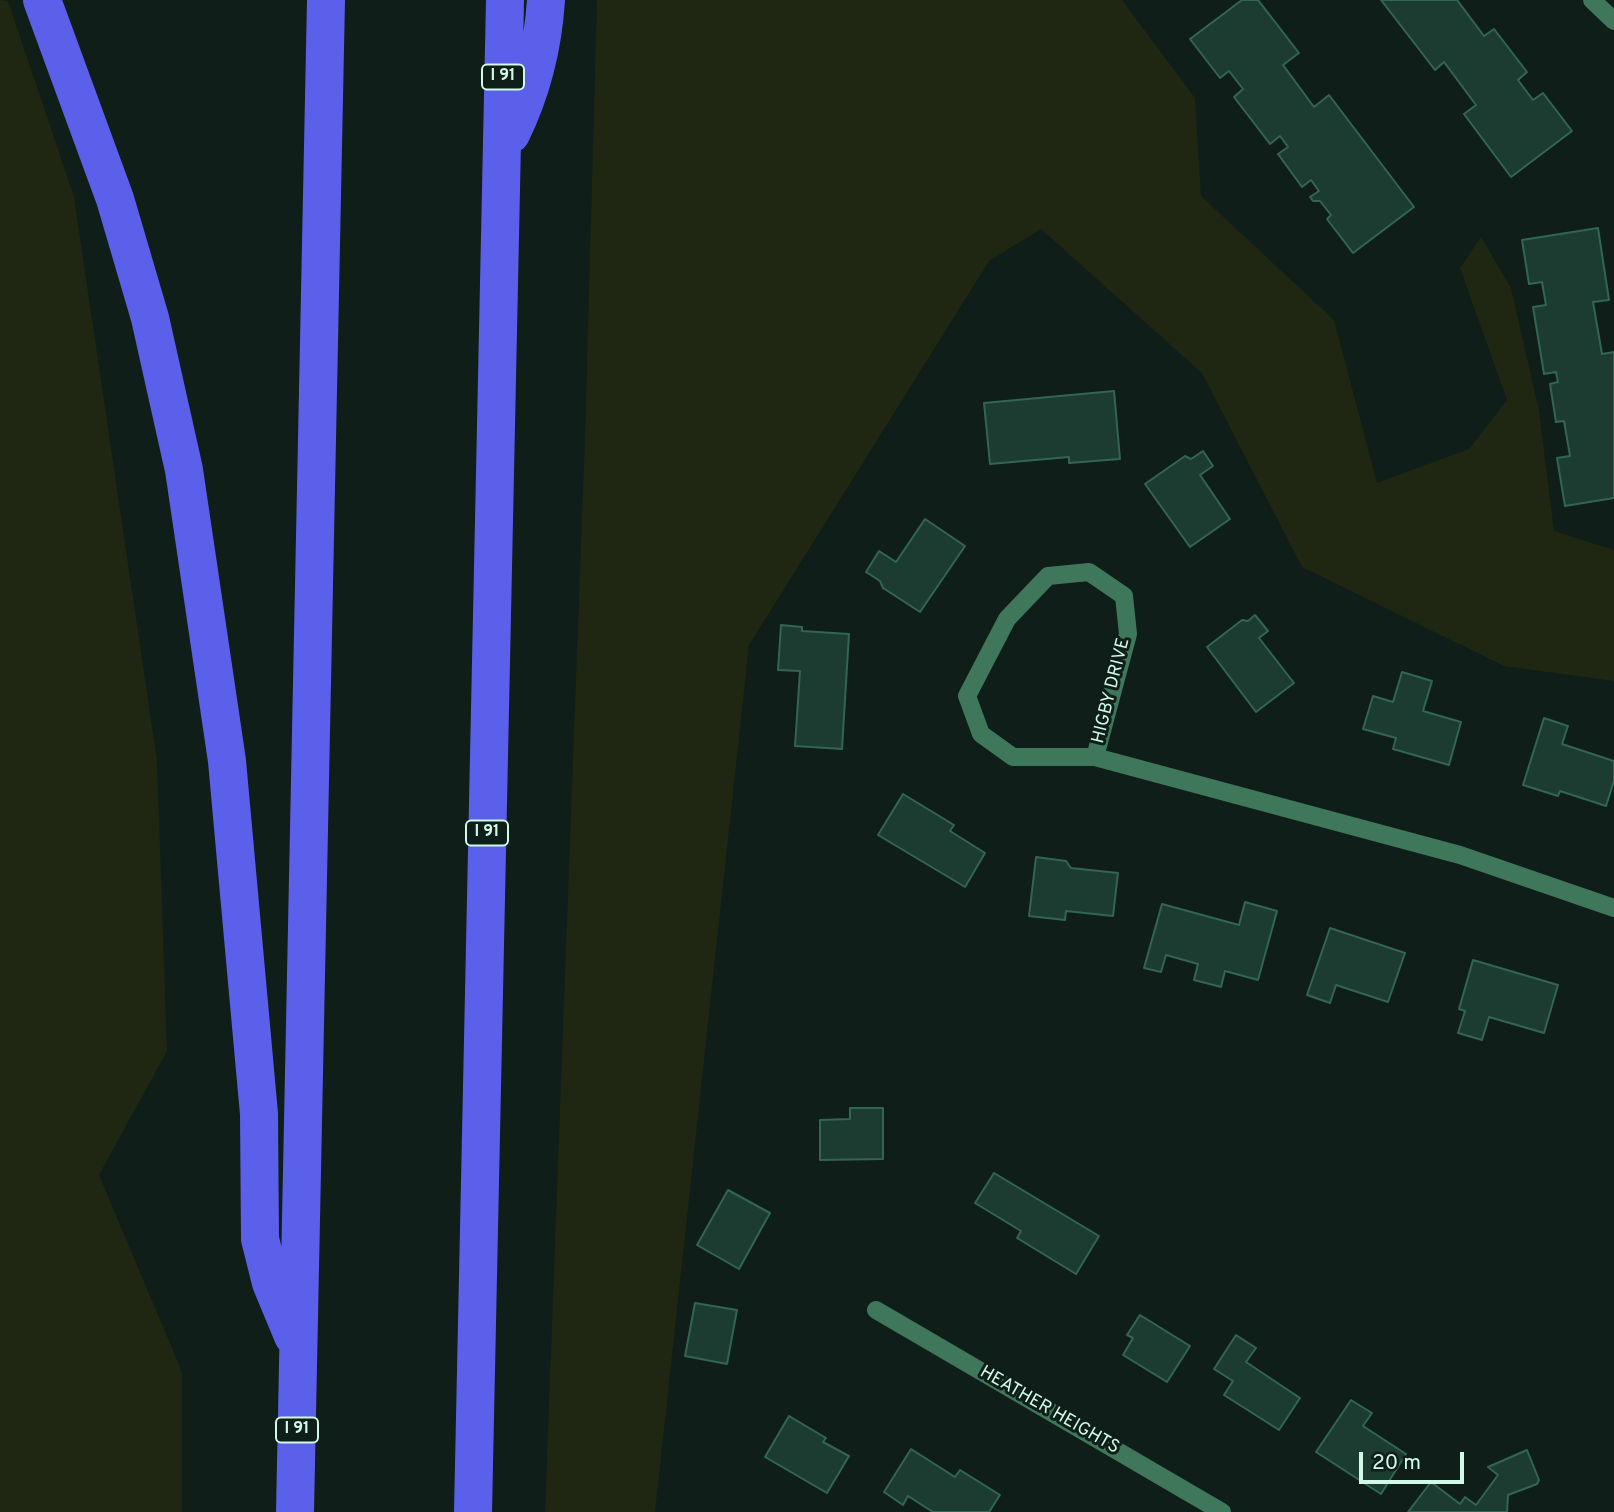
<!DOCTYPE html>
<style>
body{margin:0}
#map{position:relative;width:1614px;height:1512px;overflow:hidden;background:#0f1e18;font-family:Overpass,sans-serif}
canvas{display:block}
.scale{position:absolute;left:1359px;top:1452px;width:105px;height:32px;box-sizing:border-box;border:4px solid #d1f9e8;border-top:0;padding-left:9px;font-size:21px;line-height:24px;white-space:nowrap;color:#d1f9e8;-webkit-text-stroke:5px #0f1e18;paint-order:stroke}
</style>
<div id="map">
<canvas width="1614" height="1512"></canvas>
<div class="scale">20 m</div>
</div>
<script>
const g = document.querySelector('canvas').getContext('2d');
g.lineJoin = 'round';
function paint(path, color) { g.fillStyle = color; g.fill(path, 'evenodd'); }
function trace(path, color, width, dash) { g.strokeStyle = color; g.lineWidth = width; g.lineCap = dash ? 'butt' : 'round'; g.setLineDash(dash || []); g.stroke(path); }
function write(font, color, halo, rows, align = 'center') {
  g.font = font + ' Overpass,sans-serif'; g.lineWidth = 6; g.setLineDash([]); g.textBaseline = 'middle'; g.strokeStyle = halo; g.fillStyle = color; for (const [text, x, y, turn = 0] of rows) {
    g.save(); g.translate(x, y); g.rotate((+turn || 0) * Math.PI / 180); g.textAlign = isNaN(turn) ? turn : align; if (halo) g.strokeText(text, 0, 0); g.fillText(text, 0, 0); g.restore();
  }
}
paint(new Path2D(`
 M 0,0 L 8,1 L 74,197 L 157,761 L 167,1051 L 99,1175 L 182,1372 L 182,1512 L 0,1512 Z
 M 597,0 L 1122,0 L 1195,98 L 1201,196 L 1334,320 L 1377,483 L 1469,449 L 1507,400 L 1460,268 L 1481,237 L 1511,288 L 1539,411 L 1554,531 L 1614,550 L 1614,681 L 1504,666 L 1302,567 L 1202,373 L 1041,229 L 989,261 L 749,645 L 655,1512 L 545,1512 L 585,438 Z`), '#1f2713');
const building = new Path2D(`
 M 1242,0 L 1258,0 L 1299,53 L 1283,65 L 1314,107 L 1329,95 L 1414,207 L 1353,253 L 1327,219 L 1331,215 L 1320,201 L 1313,201 L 1310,197 L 1319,191 L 1311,180 L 1302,187 L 1278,154 L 1288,147 L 1280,136 L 1270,144 L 1234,97 L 1243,89 L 1229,71 L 1220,78 L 1190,39 Z
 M 1381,0 L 1457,0 L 1484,36 L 1494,29 L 1527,72 L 1518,80 L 1533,100 L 1543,93 L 1572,131 L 1511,177 L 1464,114 L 1476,105 L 1444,62 L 1435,70 Z
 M 1598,228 L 1609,300 L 1593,302 L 1602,354 L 1614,352 L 1614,498 L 1565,506 L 1557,458 L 1570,456 L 1564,421 L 1556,422 L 1550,384 L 1558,382 L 1556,372 L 1544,374 L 1533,307 L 1546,305 L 1542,282 L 1529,284 L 1522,240 Z
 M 1114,391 L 1120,459 L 1069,463 L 1069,457 L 990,464 L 984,403 Z
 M 1203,451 L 1213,466 L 1200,475 L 1230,519 L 1190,547 L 1145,484 L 1185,456 L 1191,459 Z
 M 925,519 L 965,546 L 920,612 L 883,588 L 880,581 L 866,572 L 879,551 L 896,562 Z
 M 1255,615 L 1268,631 L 1259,638 L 1294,683 L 1256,712 L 1207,647 L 1242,620 L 1248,621 Z
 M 781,625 L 802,627 L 802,631 L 849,634 L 842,749 L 795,746 L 800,671 L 778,670 Z
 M 1402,672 L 1432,681 L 1423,711 L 1461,722 L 1449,765 L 1393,749 L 1396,738 L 1363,729 L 1373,696 L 1393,702 Z
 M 1544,718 L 1568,726 L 1562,744 L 1614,761 L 1614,781 L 1606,806 L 1560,791 L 1558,796 L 1523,785 Z
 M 903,794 L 954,825 L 950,831 L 985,853 L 965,887 L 878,835 Z
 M 1036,857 L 1066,861 L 1071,868 L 1118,873 L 1113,916 L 1066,911 L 1065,920 L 1029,916 Z
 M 1245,902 L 1277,911 L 1258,980 L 1225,971 L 1221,987 L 1194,980 L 1198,964 L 1166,955 L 1161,972 L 1144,968 L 1162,904 L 1239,925 Z
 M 1330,928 L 1405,953 L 1388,1002 L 1336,985 L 1330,1003 L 1307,995 Z
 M 1473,960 L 1558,985 L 1544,1033 L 1489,1017 L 1482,1040 L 1458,1033 L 1465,1011 L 1459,1009 Z
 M 850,1108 L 883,1108 L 883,1159 L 820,1160 L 820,1120 L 850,1119 Z
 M 994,1173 L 1099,1236 L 1076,1274 L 1017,1238 L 1021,1231 L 975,1203 Z
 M 728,1190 L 770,1213 L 739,1269 L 697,1245 Z
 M 695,1303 L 737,1310 L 727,1364 L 685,1356 Z
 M 1140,1315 L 1190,1346 L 1167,1382 L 1123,1355 L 1133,1338 L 1127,1335 Z
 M 1236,1335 L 1256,1348 L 1246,1362 L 1300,1398 L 1279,1430 L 1224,1395 L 1233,1381 L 1214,1369 Z
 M 1351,1400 L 1372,1413 L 1363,1426 L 1406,1454 L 1381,1494 L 1316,1452 Z
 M 789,1416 L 826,1438 L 823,1442 L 849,1456 L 827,1493 L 765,1457 Z
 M 911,1449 L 955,1477 L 960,1470 L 1000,1495 L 989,1512 L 933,1512 L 908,1496 L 903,1505 L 884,1492 Z
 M 1527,1450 L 1539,1480 L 1537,1484 L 1508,1495 L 1507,1512 L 1408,1512 L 1431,1482 L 1460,1504 L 1465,1497 L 1476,1505 L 1498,1475 L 1488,1467 Z`);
paint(building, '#1d3c31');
trace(building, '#326553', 2);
trace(new Path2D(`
 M 1592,0 L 1614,21
 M 1095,757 L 1128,634 L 1124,596 L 1089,572 L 1048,576 L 1007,619 L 967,696 L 981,734 L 1013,757 L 1095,757 L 1460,855 L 1614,908
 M 876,1310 L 1222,1512`), '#3f775a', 18);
trace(new Path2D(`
 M 42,0 L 115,199 L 150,318 L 184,470 L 227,761 L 259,1114 L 260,1239 L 271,1283 L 293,1336
 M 511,134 C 532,91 543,47 546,0
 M 295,1512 L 326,0
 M 473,1512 L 505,0`), '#5b60ea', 38);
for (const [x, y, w] of [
 [503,77,42],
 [487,833,42],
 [297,1430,42]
]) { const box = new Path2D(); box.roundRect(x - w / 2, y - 12.5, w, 25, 5); g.fillStyle = '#0f1e18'; g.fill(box); trace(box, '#d1f9e8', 2); }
write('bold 16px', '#d1f9e8', null, [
 ["I 91",503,77],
 ["I 91",487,833],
 ["I 91",297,1430]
]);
write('18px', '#d1f9e8', '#0f1e18', [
 ["HIGBY DRIVE",1112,691,-76],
 ["HEATHER HEIGHTS",1049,1411,30]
]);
</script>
